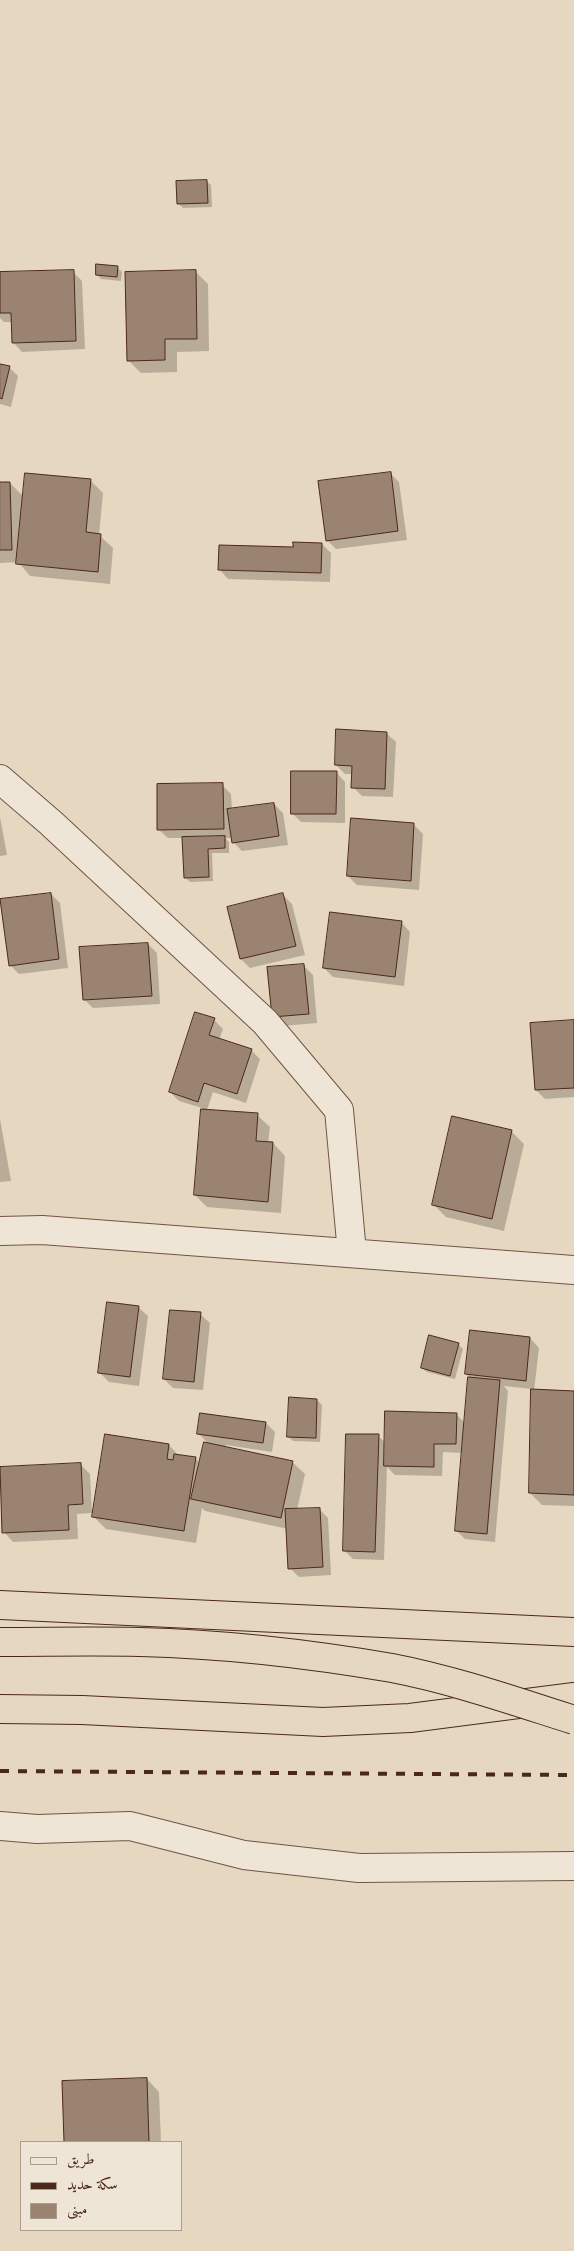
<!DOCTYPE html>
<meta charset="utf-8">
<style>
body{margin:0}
#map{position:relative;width:574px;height:2251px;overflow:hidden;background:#e6d7c0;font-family:"Libre Caslon Text",Amiri,serif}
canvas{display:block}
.legend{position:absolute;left:20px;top:2141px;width:162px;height:90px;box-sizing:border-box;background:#efe5d6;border:1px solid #ad9a8b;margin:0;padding:6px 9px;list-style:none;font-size:15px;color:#4a291b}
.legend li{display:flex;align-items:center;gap:10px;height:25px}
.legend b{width:25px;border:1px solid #ad9a8b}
</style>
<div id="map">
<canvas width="574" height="2251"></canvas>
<ul class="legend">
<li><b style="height:6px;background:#efe5d6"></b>طريق</li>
<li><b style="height:6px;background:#4a291b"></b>سكة حديد</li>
<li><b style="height:14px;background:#9b8371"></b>مبنى</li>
</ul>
</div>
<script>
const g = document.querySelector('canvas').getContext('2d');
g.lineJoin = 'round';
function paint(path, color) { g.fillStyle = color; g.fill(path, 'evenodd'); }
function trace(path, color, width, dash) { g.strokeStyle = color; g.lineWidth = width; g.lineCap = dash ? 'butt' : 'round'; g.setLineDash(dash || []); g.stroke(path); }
paint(new Path2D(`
 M 206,181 L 211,185 L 212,207 L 183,208 L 178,203 Z
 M 117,267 L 122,272 L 121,281 L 101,279 L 97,275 Z
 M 73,272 L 82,281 L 85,349 L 22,352 L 13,342 L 12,322 L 4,322 L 0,318 L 0,273 Z
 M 196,272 L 208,284 L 209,351 L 177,352 L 177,372 L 141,373 L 128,360 Z
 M 0,365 L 9,367 L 18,376 L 11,407 L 0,404 Z
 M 390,473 L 399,482 L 407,540 L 336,549 L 327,540 Z
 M 90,480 L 103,493 L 99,535 L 113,548 L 110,584 L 30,576 L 18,562 L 0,563 L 0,483 L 10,483 L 24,497 Z
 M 322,544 L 331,553 L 330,582 L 228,579 L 219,569 L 294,548 Z
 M 386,733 L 396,742 L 393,797 L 362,796 L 353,787 L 353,774 L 345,774 L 336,765 Z
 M 336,772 L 345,782 L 345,823 L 301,822 L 292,813 Z
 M 222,785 L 231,794 L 232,810 L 274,804 L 283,813 L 288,845 L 242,851 L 233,842 L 232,838 L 225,838 L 229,842 L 229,853 L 212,853 L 213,881 L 190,882 L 185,877 L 184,838 L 168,838 L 158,829 Z
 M 0,817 L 7,855 L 0,856 Z
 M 414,825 L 423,834 L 419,890 L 357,885 L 348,876 Z
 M 51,894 L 60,903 L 68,968 L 19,974 L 10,965 Z
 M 283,895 L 292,904 L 305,955 L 250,968 L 241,959 Z
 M 401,922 L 410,932 L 404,986 L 333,977 L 324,968 Z
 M 148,944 L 157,953 L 160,1004 L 93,1008 L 84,999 Z
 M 304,966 L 313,975 L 317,1023 L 282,1026 L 273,1017 Z
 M 214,1020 L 223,1029 L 219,1040 L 251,1050 L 260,1059 L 246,1103 L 213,1092 L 207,1110 L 257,1115 L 270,1127 L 268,1143 L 273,1143 L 285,1156 L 281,1213 L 207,1207 L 195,1195 L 202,1108 L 179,1101 L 170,1092 Z
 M 574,1022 L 574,1097 L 545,1099 L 536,1090 Z
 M 453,1118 L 512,1132 L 524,1144 L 504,1231 L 446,1217 L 433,1204 Z
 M 0,1119 L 11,1181 L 0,1182 Z
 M 138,1307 L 148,1316 L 139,1386 L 109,1382 L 100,1373 Z
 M 200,1314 L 210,1323 L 203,1390 L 173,1388 L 164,1379 Z
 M 471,1331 L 530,1338 L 539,1348 L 534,1391 L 574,1392 L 574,1506 L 542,1505 L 530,1493 L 532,1389 L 504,1386 L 508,1391 L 495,1542 L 465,1539 L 456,1530 L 463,1453 L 443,1452 L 442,1476 L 395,1475 L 387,1467 L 384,1560 L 353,1559 L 344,1550 L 378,1436 L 386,1443 L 456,1414 L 465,1423 L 469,1377 L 466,1374 Z
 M 458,1344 L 463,1349 L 455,1379 L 427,1372 L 422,1368 Z
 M 317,1400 L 322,1405 L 320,1442 L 293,1441 L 288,1436 Z
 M 266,1423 L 275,1432 L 272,1452 L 226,1445 L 225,1447 L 292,1462 L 305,1474 L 297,1510 L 319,1509 L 328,1518 L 331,1575 L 299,1577 L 290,1568 L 288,1529 L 205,1511 L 202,1508 L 196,1543 L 106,1529 L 93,1516 L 169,1445 L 179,1456 L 195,1458 L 200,1463 L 209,1444 L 199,1434 Z
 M 81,1465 L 90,1474 L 92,1513 L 77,1514 L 78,1539 L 13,1542 L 4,1532 Z
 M 147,2079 L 159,2092 L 161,2142 L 66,2142 L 64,2082 Z`), '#0003');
const building = new Path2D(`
 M 207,180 L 208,203 L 177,204 L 176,181 Z
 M 96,264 L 118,266 L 117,277 L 96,275 Z
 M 74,270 L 76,341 L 12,343 L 11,313 L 0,313 L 0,272 Z
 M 196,270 L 197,339 L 165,339 L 165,360 L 127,361 L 125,272 Z
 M 0,364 L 10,366 L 2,399 L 0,398 Z
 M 391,472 L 398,531 L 326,541 L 318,481 Z
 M 25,473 L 91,479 L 86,532 L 101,534 L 98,572 L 16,564 Z
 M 0,482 L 10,482 L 12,550 L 0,550 Z
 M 293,542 L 322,543 L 321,573 L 218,570 L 219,545 L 293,547 Z
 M 336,729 L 387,732 L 385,789 L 351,788 L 352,766 L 335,765 Z
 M 291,771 L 337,771 L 336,814 L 291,814 Z
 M 223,783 L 224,829 L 157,830 L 157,784 Z
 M 274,803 L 279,836 L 232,843 L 227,809 Z
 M 351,818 L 414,823 L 411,881 L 347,876 Z
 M 225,836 L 225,848 L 208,849 L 209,877 L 184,878 L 182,837 Z
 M 51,893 L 59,959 L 9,966 L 0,899 Z
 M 283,893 L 296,946 L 240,959 L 227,907 Z
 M 330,912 L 402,921 L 395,977 L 323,968 Z
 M 148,943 L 152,996 L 83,1000 L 79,947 Z
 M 304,964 L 309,1014 L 272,1017 L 267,967 Z
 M 195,1012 L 215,1018 L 209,1035 L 252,1049 L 237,1094 L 204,1083 L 198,1102 L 169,1092 Z
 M 574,1020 L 574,1088 L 535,1090 L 530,1023 Z
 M 201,1109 L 258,1113 L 256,1141 L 273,1142 L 268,1202 L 194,1195 Z
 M 452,1116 L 512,1130 L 492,1219 L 432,1205 Z
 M 107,1302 L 139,1306 L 130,1377 L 98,1373 Z
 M 170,1310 L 201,1312 L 194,1382 L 163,1379 Z
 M 470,1330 L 530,1337 L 526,1381 L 465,1374 Z
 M 429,1335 L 459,1343 L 450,1376 L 421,1368 Z
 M 468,1377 L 500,1380 L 487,1534 L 455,1531 Z
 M 531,1389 L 574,1391 L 574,1495 L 529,1493 Z
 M 289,1397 L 317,1399 L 316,1438 L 287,1437 Z
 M 385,1411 L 457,1413 L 456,1444 L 434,1444 L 434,1467 L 384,1466 Z
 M 200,1413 L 266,1422 L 263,1443 L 197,1434 Z
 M 105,1434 L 169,1444 L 167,1459 L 173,1460 L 174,1454 L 196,1457 L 184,1531 L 92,1517 Z
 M 346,1434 L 379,1434 L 375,1552 L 343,1551 Z
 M 204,1442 L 293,1461 L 281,1518 L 191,1499 Z
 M 81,1463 L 83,1504 L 68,1505 L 69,1530 L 2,1533 L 0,1467 Z
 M 320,1508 L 323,1567 L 288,1569 L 285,1509 Z
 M 147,2078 L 149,2142 L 64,2142 L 62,2081 Z`);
paint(building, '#9b8371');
trace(building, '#4a291b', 1);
const street = new Path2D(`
 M 0,779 L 51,823 L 265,1022 L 339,1110 L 352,1253
 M 0,1231 L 42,1230 L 574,1270
 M 0,1826 L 37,1829 L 130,1826 L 244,1855 L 359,1868 L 574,1866`);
const highway = new Path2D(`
 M 0,1605 L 574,1632
 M 0,1709 L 82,1710 L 323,1722 L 410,1718 L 574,1697`);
trace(street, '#715444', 30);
trace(highway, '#4a291b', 30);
trace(street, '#efe5d6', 28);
trace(highway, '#e6d7c0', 28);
trace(new Path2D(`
 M 0,1771 L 574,1775`), '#4a291b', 4, [9, 9]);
const primaryBridge = new Path2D(`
 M 0,1642 C 47,1642 93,1641 140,1642 C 224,1644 310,1654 392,1668 C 454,1680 514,1701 574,1720`);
trace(primaryBridge, '#4a291b', 30, []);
trace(primaryBridge, '#e6d7c0', 28);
</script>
